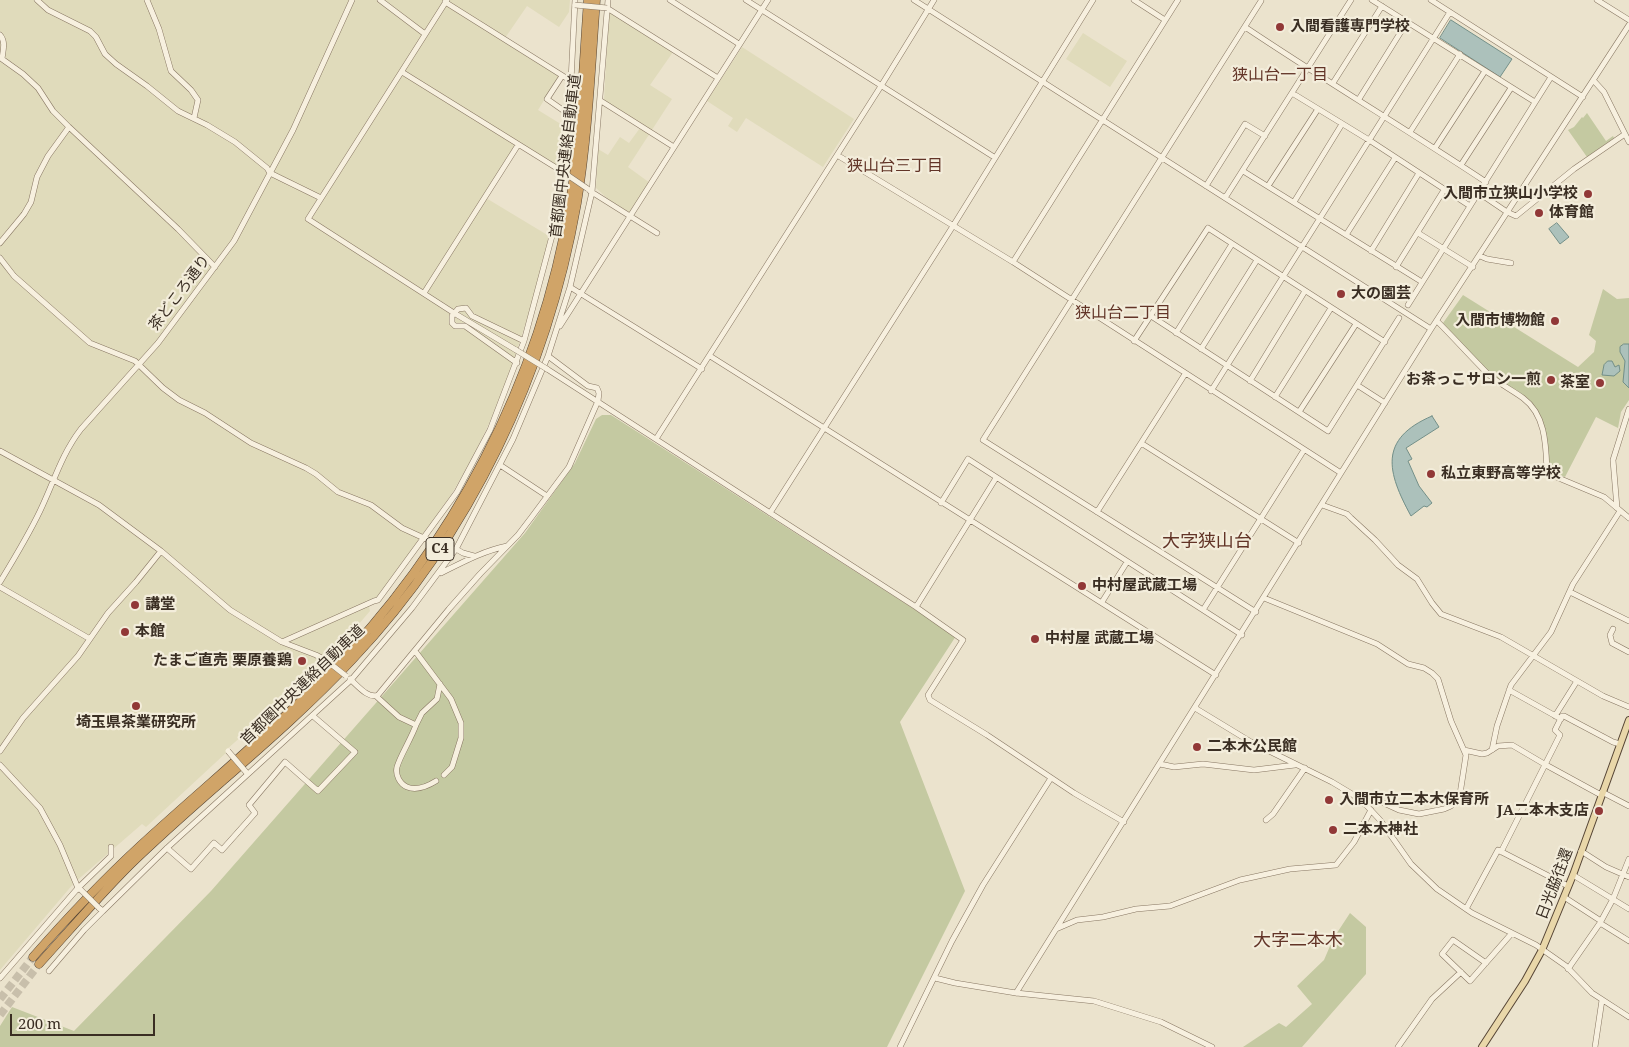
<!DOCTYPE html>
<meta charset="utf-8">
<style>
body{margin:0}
#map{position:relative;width:1629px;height:1047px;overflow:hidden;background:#ebe3cd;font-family:"Noto Serif",serif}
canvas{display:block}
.scale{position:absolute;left:10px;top:1014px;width:145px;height:22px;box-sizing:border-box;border:2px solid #3a2e23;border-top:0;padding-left:6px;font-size:15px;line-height:18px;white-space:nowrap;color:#3a2e23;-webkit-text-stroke:4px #f3eddb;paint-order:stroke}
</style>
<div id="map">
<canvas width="1629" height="1047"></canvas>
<div class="scale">200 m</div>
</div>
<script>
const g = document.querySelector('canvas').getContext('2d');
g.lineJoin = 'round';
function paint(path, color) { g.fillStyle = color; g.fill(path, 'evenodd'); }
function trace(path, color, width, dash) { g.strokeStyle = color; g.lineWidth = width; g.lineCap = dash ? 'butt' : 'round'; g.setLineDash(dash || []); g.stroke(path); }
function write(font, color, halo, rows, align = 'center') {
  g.font = font + ' "Noto Serif","Noto Sans JP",serif'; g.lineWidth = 4.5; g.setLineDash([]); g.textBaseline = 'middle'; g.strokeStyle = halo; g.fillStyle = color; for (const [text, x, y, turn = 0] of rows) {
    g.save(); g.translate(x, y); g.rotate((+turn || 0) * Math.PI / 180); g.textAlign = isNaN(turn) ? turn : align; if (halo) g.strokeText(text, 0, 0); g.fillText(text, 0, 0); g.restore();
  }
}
paint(new Path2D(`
 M 0,0 L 570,0 L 569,12 L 559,27 L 527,6 L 503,41 L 559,76 L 538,110 L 564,126 L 559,168 L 519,144 L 486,198 L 549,236 L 541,275 L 511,369 L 495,411 L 473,457 L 451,495 L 380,594 L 369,607 L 370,611 L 328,660 L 226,750 L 228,751 L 146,827 L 142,824 L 74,883 L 0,970 Z
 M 609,11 L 673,52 L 650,85 L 672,99 L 628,167 L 650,183 L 630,214 L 610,201 L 596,188 L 598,149 L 608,155 L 620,137 L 629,143 L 640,128 L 604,100 Z
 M 1083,33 L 1127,61 L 1110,87 L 1066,59 Z
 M 742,47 L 854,119 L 823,167 L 746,118 L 737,132 L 728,126 L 733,118 L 707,101 Z`), '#e0dbbb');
paint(new Path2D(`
 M 1587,113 L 1606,141 L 1613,136 L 1614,138 L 1587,157 L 1568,130 L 1574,127 L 1582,117 L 1583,118 Z
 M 1603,289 L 1617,299 L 1629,298 L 1629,400 L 1621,412 L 1618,428 L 1596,417 L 1565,477 L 1548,471 L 1549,455 L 1533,406 L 1489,373 L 1443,323 L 1463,295 L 1578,367 L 1594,352 L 1596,341 L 1589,335 Z
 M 602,415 L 611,415 L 956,636 L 900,722 L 965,891 L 887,1047 L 0,1047 L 0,1026 L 12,1007 L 74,1031 L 211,891 L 525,533 L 575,463 L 596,419 Z
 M 1350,913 L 1366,927 L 1366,974 L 1302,1047 L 1243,1047 L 1279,1023 L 1286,1027 L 1312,1004 L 1297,986 L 1324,960 L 1333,939 Z`), '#c4c9a1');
const water = new Path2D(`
 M 1451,20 L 1512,59 L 1500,77 L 1440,38 Z
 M 1557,223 L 1569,237 L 1560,244 L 1549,229 Z
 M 1624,344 L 1629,344 L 1629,388 L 1623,382 L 1625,361 L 1620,352 L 1620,347 Z
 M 1608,361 L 1612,361 L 1615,367 L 1619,365 L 1620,371 L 1614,376 L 1602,375 L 1604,365 Z
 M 1432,416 L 1439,427 L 1406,448 L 1412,459 L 1408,461 L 1419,486 L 1432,503 L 1427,507 L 1424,506 L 1411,516 C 1387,472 1378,439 1432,416 Z`);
paint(water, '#acc1bb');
trace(water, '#738f88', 1);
trace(new Path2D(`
 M 0,999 L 33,957
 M 0,1015 L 39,964`), '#c8bfab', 8, [8, 4]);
const minor = new Path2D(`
 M 37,0 L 48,10 L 90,31 L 96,37 L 105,54 L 116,64 L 147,86 L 178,111 L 207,125 L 235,142 L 267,168 L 270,173 L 321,198
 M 147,0 L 159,29 L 171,71 L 191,90 L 198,100 L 194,118
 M 380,0 L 425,34
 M 447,0 L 308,219 L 454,313 L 516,350
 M 670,0 L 739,44
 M 746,0 L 994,157
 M 914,0 L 1431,329
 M 1134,0 L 1165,20
 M 1372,0 L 1535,102
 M 1431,0 L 1583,97
 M 1597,0 L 1629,20
 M 445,2 L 571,81
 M 607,8 L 718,78
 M 1245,27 C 1324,80 1406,129 1486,182
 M 0,35 C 6,42 3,50 2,59 L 23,74 L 38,88 L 53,111 L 69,127 L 178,229 L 215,267
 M 402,72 L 563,172
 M 562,76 L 547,99 L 567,113
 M 1594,81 L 1604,92 L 1629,142
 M 1333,83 L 1382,6
 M 1292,93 L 1369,140 L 1470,206
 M 1359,99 L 1407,22
 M 601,101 L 674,147
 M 1410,132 L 1460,54
 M 1435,148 L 1485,71
 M 837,155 L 1013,262 L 1341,473
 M 1461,165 L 1511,88
 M 1243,171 L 1422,282
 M 1206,186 L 1245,124 L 1265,136
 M 1268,186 L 1318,109
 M 590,191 L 657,233
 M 1479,193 L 1507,212 L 1516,216 L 1574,169 L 1625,134
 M 1225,198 L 1351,0
 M 1294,202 L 1342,124
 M 1418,233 L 1473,267
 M 1346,235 L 1395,158
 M 0,243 L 24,214 L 31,202 L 37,177 L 48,156 L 69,127
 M 1371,251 L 1419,173
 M 1480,256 L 1487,259 L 1511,263
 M 0,258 L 14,276 L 90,343 L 135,361 L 163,388 L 179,400 L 205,413 L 251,443 L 306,468 L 316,474 L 338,492 L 371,505 L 402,528 L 426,539
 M 1013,262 L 1178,0
 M 1396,267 L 1444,190
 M 570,287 L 702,369
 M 424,293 L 518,145
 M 1408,305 L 1551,77
 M 1151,316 L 1328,431 L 1399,318
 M 1437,321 C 1454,338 1471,357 1488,374 C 1498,383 1512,390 1523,398 C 1546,415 1546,446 1547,472 L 1549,474 L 1604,497 L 1629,518
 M 560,326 L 768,0
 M 1176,333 L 1232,244
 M 1134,341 L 1208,228 L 1385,342
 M 1201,349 L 1257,260
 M 710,356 L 1216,675
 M 517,363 L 465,326 L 455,326 L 452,323 L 452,316 L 458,309 L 466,308 L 472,316 L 524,341
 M 547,369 L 916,607 L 963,640 L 928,695 L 930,700 L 987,735 L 1074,793 L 1124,822
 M 1250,381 L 1305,291
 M 1357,385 L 1385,403
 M 1211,391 L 1450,12
 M 1275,397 L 1331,308
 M 1299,412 L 1356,324
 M 656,439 L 881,86 L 934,0
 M 1141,443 L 1299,543
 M 0,451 L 99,505 L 161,551 L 230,610 L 282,642 L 316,655 L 327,661
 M 500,465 L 547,496
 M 941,503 L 968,459 L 1242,635
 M 1322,505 L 1347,514 L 1351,518 L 1375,540 L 1398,565 L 1417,579 L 1432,603 L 1441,614 L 1501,637 L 1603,696 L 1629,707
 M 1617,508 L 1613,460 L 1629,409
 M 1097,512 L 1185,374
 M 770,513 L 953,226 L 1093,0
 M 456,549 L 463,553 L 474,556
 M 441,573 C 463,562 483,551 507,546
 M 0,582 C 14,559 28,536 40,511 C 54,482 61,455 81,429 L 158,343 L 234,241 L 293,130 L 352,0
 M 0,587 L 90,639
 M 1570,592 L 1629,621
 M 1264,598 L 1377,644 L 1408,664 L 1424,668 L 1432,673 L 1438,679 L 1451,721 L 1466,755 L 1460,794 L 1456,801 L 1451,806 L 1444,809 L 1419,814 L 1399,810 L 1375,799 L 1367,797 L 1363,802
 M 1102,602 L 1127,562
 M 916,607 L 996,478
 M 1203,610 L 1304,450
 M 1256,612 L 983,440 L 1261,1
 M 1613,629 L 1610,635 L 1612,643 L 1629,652
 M 282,642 L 374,601 L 378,600 L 457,492 L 490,430 L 524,341 L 552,236 L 561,172 L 571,81 L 575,0
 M 415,651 L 451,699 L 461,723 L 461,738 L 452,767 L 444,775
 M 350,679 C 358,686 368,699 378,695 L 449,609 L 480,574 L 518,535 L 531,518 L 569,467 L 598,401 L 599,393 L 597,388 L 588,386 L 548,356
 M 1509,690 L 1561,719
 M 376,696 L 399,717 L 416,725 C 411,739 400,756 397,767 C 395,775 400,784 407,787 C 417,791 428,786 436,781
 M 1195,708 L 1251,742 L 1332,782 L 1352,794 L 1367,806 L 1380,820 L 1411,864 L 1437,889 L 1472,913 L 1536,945 L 1566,966 L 1592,993 L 1629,1017
 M 1555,716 L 1577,681
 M 416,725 L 422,713 L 437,699 L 440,684
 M 1464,750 L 1482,754 L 1487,753 L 1498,746 L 1512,745 L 1546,765 L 1601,795
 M 1492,750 L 1497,726 L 1511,685 L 1551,632 L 1573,584 L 1620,511
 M 0,751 L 23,718 L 78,656 L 108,613 L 136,582 L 161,551
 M 1160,764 L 1174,767 L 1203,764 L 1254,770 L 1295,765
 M 0,765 L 40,808 L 60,845 L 78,888 L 111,856 L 111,847
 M 1602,792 L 1629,806
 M 1266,820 L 1273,814 L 1305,768
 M 167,848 L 191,869 L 214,843 L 222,850 L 255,813 L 249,805 L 285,762 L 318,791 L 355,752 L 313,716
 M 1581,851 L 1606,867 L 1629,877
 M 1501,852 L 1560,735 L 1555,730 L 1562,716 L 1564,716 L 1613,742 L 1620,744
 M 1573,875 L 1629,909
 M 1564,897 L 1601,921
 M 99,908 L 103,911 L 167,848 L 351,680 L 412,608 L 456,549 L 513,439 L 548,356 L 570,287 L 592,192 L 608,0
 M 1466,909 L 1498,850 L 1568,886
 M 1600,923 L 1629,941
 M 1056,929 L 1077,920 L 1103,917 L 1136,909 L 1170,906 L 1240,880 L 1290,869 L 1336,865 L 1354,842 L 1371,810
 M 1486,963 L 1453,940 L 1442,954 L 1470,981 L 1512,933
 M 1568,969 L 1600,923 L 1613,899 L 1629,859
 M 49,971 L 84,930 L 103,911
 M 0,978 L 78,888 L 80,890
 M 935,978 L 955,983 L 1016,993 L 1094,1001 L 1161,1022 L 1212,1047
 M 1016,993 L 1431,329 L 1629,25
 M 900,1047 L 952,941 L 983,885 L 1051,778
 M 1398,1047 L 1432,999 L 1461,972
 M 1595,1047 L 1602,1000`);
const major = new Path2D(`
 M 1482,1047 L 1525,981 L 1542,950 L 1573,875 L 1629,720`);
const highway = new Path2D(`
 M 33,957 C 67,918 103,880 141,845 C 202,789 267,736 325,677 C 453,548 540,382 570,202 C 581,135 583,67 588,0
 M 39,964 C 69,931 98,897 130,865 C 202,795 283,734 352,660 C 471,534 547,373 577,203 C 588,136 591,67 596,0`);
trace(minor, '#877662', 6);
trace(major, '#564535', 8);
trace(highway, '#564535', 9);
trace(minor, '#f7f0df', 5);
trace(major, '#e9d7a9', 6);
trace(highway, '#d0a468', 8);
const minorBridge = new Path2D(`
 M 575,5 L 607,8
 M 563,172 L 588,189
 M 516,350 L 547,369
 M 427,539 L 446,552
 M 327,661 L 346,676
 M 228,751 L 246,772
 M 81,890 L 99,908`);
trace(minorBridge, '#877662', 6, []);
trace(minorBridge, '#f7f0df', 5);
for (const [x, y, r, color] of [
 [1280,27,5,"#913837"],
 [1588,194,5,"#913837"],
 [1539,213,5,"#913837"],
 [1341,294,5,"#913837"],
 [1555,321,5,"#913837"],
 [1551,380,5,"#913837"],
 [1600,383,5,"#913837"],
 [1431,474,5,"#913837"],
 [1082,586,5,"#913837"],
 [135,605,5,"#913837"],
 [125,632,5,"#913837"],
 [1035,639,5,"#913837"],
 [302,661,5,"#913837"],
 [136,706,5,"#913837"],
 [1197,747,5,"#913837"],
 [1329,800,5,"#913837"],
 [1599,811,5,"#913837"],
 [1333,830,5,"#913837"]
]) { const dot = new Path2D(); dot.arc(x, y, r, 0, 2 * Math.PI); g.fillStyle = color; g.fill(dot); trace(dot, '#f3eddb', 2); }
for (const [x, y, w] of [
 [440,549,28]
]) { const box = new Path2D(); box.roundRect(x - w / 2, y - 11.5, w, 23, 4); g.fillStyle = '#f3eddb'; g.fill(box); trace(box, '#3a2e23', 1); }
write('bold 14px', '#3a2e23', null, [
 ["C4",440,549]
]);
write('bold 15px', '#3a2e23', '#f3eddb', [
 ["入間看護専門学校",1290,27],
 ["入間市立狭山小学校",1578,194,"right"],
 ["体育館",1549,213],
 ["大の園芸",1351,294],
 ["入間市博物館",1545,321,"right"],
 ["お茶っこサロン一煎",1541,380,"right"],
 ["茶室",1590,383,"right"],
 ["私立東野高等学校",1441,474],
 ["中村屋武蔵工場",1092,586],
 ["講堂",145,605],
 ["本館",135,632],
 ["中村屋 武蔵工場",1045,639],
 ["たまご直売 栗原養鶏",292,661,"right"],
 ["埼玉県茶業研究所",136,723,"center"],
 ["二本木公民館",1207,747],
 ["入間市立二本木保育所",1339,800],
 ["JA二本木支店",1589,811,"right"],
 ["二本木神社",1343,830]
], 'left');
write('15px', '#3a2e23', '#f3eddb', [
 ["首都圏中央連絡自動車道",566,156,-83],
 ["茶どころ通り",180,293,-53],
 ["首都圏中央連絡自動車道",303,685,-44],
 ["日光脇往還",1555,884,-69]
]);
write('16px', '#623427', '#f3eddb', [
 ["狭山台一丁目",1280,75],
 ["狭山台三丁目",895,166],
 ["狭山台二丁目",1123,313]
]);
write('18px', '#623427', '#f3eddb', [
 ["大字狭山台",1207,542],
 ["大字二本木",1298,941]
]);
</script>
